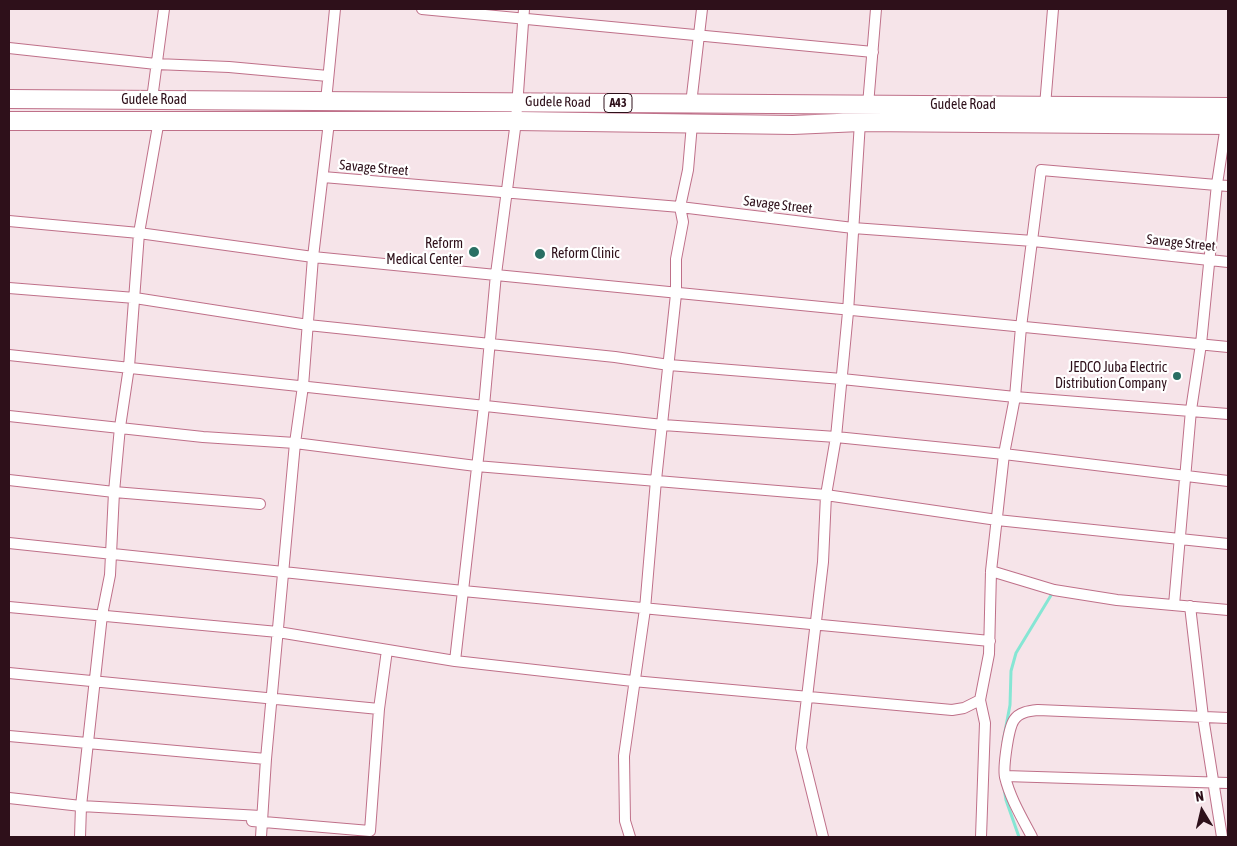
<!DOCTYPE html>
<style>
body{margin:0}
#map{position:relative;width:1237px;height:846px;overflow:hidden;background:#f6e4e9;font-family:"Asap Condensed",sans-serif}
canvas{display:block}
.frame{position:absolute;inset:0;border:10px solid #2e101a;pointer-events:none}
.north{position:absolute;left:1177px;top:786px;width:50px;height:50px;-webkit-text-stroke:4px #fff;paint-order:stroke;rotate:351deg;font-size:14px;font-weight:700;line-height:20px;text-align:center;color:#2e101a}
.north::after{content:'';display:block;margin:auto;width:18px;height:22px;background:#2e101a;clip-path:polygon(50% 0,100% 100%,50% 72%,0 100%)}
</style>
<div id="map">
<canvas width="1237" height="846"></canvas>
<div class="frame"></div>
<div class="north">N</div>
</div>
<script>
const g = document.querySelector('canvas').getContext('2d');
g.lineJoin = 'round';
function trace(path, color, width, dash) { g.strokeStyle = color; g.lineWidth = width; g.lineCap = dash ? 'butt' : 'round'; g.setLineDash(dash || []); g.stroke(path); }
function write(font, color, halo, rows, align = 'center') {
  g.font = font + ' "Asap Condensed",sans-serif'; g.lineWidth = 4.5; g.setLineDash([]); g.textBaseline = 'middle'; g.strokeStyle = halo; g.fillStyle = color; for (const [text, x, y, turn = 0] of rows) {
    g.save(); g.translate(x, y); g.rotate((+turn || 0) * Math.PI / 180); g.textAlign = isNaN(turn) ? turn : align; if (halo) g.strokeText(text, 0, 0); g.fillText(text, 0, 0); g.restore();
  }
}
trace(new Path2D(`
 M 1003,742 L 1010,705 L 1011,671 L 1016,653 L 1053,592
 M 1004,788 L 1006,800 L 1019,837`), '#86e6d4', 3);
const minor = new Path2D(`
 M 422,9 L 873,52
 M 9,48 L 156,64 L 229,67 L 328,76
 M 152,99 L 164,9
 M 326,101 L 335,9
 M 691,104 L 702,9
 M 868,105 L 876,9
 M 1045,106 L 1053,9
 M 323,177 L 680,207 L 853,228 L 1033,241 L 1228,262
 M 9,221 L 139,233 L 313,257 L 1228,347
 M 9,288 L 135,298 L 308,325 L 615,357 L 669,365 L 842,379 L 1015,397 L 1228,414
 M 9,355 L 663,425 L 836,437 L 1004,454 L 1228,481
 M 9,416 L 203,437 L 295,443 L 476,466 L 826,495 L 997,520 L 1228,544
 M 9,480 L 114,492 L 260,504
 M 9,543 L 463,591 L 990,641
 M 991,571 L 1054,590 L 1117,600 L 1228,610
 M 1174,605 L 1191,410 L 1201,344 L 1217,184 L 1226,125
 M 1190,606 L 1203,717 L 1222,837
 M 9,607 L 278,632 L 455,661 L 633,681 L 952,710 L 964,708 L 980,700 L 989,654 L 991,571 L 1004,454 L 1015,397 L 1021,327 L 1041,170 L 1228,186
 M 455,661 L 484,406 L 496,274 L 516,121 L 524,9
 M 9,673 L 379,709
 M 980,700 L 985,723 L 981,837
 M 9,736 L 266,759 L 261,837
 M 266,759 L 295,443 L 303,386 L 313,257 L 329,122
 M 1005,776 L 1228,783
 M 9,798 L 81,806 L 261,816
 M 252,821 L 370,831 L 379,709 L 387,650
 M 80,837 L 81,806 L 102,615 L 110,575 L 114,492 L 120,427 L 129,367 L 139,233 L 159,120
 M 630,837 L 625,821 L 624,756 L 645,609 L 656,480 L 676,294 L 676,259 L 683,222 L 680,207 L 688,170 L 692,124
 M 823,837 L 801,748 L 823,562 L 826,495 L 836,437 L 848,312 L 860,122
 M 1032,837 C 1022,818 1010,798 1005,777 C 1003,768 1008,729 1014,720 C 1019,712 1029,711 1038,710 L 1228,718`);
const trunk = new Path2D(`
 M 9,99 L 1228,107
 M 9,121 L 516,121 L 793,125 L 860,122 L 1228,125`);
trace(minor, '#bf7089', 12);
trace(trunk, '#bf7089', 20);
trace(minor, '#fff', 10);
trace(trunk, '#fff', 18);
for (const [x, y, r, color] of [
 [474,252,6,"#296f63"],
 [540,254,6,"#296f63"],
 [1177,376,5,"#296f63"]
]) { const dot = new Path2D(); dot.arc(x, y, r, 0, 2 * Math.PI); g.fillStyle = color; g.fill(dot); trace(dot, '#fff', 2); }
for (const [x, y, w] of [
 [618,103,28]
]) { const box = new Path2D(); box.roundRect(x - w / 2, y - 9.5, w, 19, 4); g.fillStyle = '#fff'; g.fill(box); trace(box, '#2e101a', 1); }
write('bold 12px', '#2e101a', null, [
 ["A43",618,103]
]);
write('14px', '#2e101a', '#fff', [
 ["Gudele Road",154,100],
 ["Gudele Road",558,102,1],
 ["Gudele Road",963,105],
 ["Savage Street",374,168,5],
 ["Savage Street",778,205,7],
 ["Savage Street",1181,243,6]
]);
write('14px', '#2e101a', '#fff', [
 ["Reform",463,244],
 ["Medical Center",463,260],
 ["Reform Clinic",551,254,"left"],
 ["JEDCO Juba Electric",1167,368],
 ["Distribution Company",1167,384]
], 'right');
</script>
